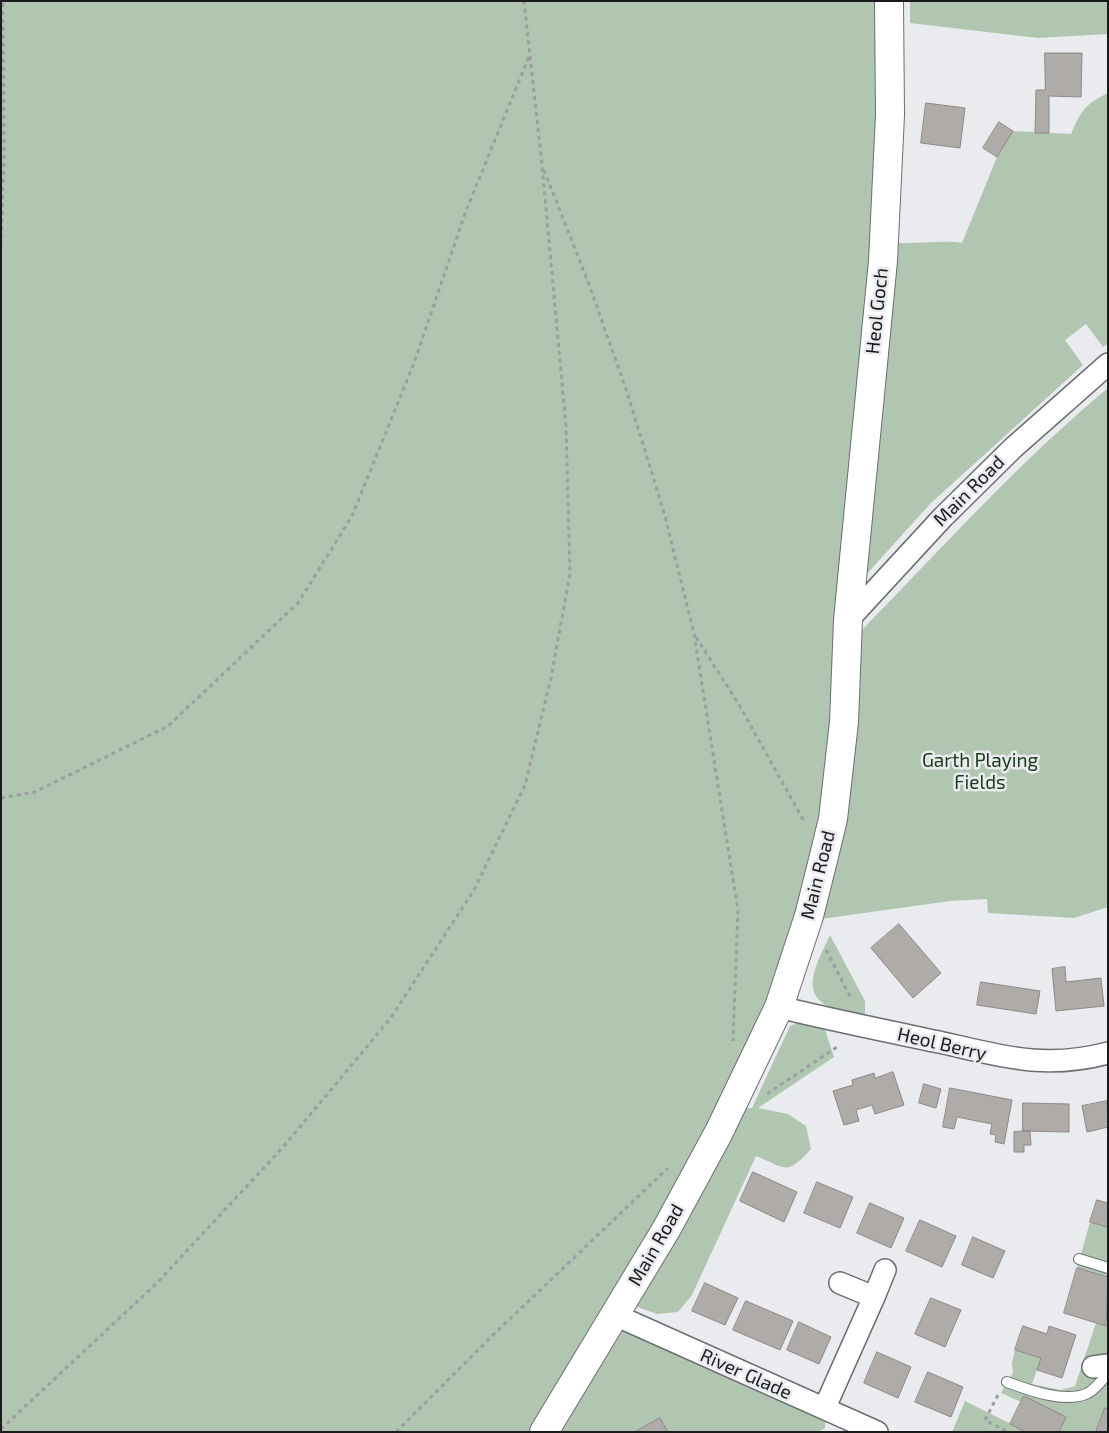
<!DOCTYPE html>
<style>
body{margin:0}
#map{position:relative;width:1109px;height:1433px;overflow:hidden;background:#e9ebef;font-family:"Exo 2",sans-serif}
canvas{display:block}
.frame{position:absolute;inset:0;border:2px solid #1a1b1c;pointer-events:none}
</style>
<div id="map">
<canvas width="1109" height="1433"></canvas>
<div class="frame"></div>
</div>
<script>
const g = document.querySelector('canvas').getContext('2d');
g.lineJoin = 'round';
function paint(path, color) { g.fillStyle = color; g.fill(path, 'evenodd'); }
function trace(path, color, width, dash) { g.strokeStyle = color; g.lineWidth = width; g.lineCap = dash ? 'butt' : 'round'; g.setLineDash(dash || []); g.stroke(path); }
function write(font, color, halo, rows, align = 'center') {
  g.font = font + ' "Exo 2",sans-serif'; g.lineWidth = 5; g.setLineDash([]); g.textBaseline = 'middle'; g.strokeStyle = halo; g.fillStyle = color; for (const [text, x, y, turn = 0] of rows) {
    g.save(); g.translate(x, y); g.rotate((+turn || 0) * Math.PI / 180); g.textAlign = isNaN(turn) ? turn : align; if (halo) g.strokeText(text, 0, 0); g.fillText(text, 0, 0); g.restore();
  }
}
paint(new Path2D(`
 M 1,1 L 884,1 L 887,77 L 836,765 L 799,931 L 672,1206 L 531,1432 L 1,1432 Z
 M 910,1 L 1108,1 L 1108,34 L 1038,38 L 910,23 Z
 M 1108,93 L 1108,343 L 1103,347 L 1086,324 L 1065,340 L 1083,365 L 930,504 L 864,577 L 897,243 C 919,244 940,240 962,243 L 997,157 L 1013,131 L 1071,134 C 1081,111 1085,104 1108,93 Z
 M 1108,388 L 1108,907 L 1074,918 L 988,913 L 987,899 L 950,901 L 821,919 L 849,803 L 857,726 L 862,630 C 942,548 1020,461 1108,388 Z
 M 830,935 L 865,1001 L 865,1015 C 854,1013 841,1011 830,1007 C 797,993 820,958 830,935 Z
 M 800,1022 L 823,1024 L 834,1057 L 758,1108 L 788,1114 L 806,1126 L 811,1149 C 786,1177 786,1168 756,1156 L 692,1295 L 678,1312 L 657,1314 L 623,1302 L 730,1109 L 752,1108 L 790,1026 Z
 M 1090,1222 L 1108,1227 L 1108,1277 L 1077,1268 Z
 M 615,1315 L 825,1407 L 825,1428 L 818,1432 L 544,1432 Z
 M 1108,1321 L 1108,1409 L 1105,1408 L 1096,1432 L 1059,1432 L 1024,1397 L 1021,1402 L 1001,1393 L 1013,1373 L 1012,1363 L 1015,1350 L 1041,1358 L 1032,1384 L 1061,1390 L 1075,1386 L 1096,1323 L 1106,1326 Z
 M 965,1401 L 1025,1431 L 1025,1432 L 952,1432 Z`), '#b1c6b1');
const building = new Path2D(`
 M 1045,53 L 1082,53 L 1081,97 L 1049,96 L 1049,133 L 1035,133 L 1036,90 L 1045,90 Z
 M 926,103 L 965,108 L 960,148 L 921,143 Z
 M 999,122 L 1013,131 L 997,157 L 983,148 Z
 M 899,924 L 941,973 L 913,998 L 871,948 Z
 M 1065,967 L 1066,982 L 1101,978 L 1104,1006 L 1056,1011 L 1052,969 Z
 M 981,982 L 1040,991 L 1036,1014 L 977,1005 Z
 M 893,1072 L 904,1105 L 875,1114 L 872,1105 L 856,1110 L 859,1121 L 844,1125 L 833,1091 L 853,1085 L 852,1080 L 874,1073 L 875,1078 Z
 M 924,1084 L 941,1089 L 936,1108 L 919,1103 Z
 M 950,1088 L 1012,1100 L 1004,1144 L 995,1142 L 996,1135 L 990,1134 L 992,1124 L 957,1117 L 954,1129 L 943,1127 Z
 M 1107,1101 L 1108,1127 L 1087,1132 L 1082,1106 Z
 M 1023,1103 L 1069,1104 L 1069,1132 L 1023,1131 Z
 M 1030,1131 L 1031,1145 L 1024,1145 L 1024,1152 L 1014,1152 L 1014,1132 Z
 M 753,1172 L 797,1192 L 784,1222 L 740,1201 Z
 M 817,1182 L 853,1197 L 840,1228 L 804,1213 Z
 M 1097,1200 L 1108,1203 L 1108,1227 L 1090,1222 Z
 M 870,1203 L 904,1218 L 891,1248 L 857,1233 Z
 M 920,1220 L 956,1236 L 942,1267 L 906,1251 Z
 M 973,1237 L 1005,1251 L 993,1278 L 962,1265 Z
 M 1077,1268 L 1108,1277 L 1106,1326 L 1064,1313 Z
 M 705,1283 L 738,1298 L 725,1325 L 692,1311 Z
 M 931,1298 L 961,1310 L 945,1347 L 915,1334 Z
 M 746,1301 L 793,1321 L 780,1350 L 733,1330 Z
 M 799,1322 L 831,1337 L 819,1364 L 787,1350 Z
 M 1023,1326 L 1047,1334 L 1049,1326 L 1076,1335 L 1062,1378 L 1037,1370 L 1041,1358 L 1015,1350 Z
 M 877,1352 L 911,1367 L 898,1398 L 864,1383 Z
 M 928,1372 L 963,1387 L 951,1417 L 915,1402 Z
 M 1024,1396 L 1066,1417 L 1059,1432 L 1025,1432 L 1010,1424 Z
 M 1105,1408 L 1108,1409 L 1108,1432 L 1096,1432 Z
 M 660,1418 L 668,1432 L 635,1432 Z`);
paint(building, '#afaba8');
trace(building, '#8c8885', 1);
const lane = new Path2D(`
 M 1079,1259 L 1108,1268
 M 1007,1382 C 1028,1390 1066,1404 1088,1393 C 1097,1388 1102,1380 1108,1373`);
const street = new Path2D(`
 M 848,620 L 943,517 L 1013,448 L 1108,364
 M 779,1007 C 832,1020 886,1031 939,1042 C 1001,1056 1044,1070 1108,1053
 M 874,1297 L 885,1270
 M 615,1315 L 877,1432
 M 1093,1367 L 1108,1365
 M 825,1407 L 874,1297 L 840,1283`);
const secondary = new Path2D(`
 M 544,1432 L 667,1228 L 719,1132 L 779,1007 L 809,916 L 824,856 L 833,819 L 844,722 L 848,620 L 883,261 L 890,115 L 889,1`);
trace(lane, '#6c6e72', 12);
trace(street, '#6c6e72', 24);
trace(secondary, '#6c6e72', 30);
trace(new Path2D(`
 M 544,170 L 590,287 L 627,392 L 665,516 L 694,634 L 738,911 L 733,1041
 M 1,247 L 4,158 L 3,1
 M 696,637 L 741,708 L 805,823
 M 1,798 L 35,792 L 168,726 L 298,603 L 352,516 L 414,363 L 466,211 L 530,54
 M 826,950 L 852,1000
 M 767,1094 L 840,1045
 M 998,1395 L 985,1420 L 1008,1432
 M 1,1429 L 157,1283 L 284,1146 L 390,1019 L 474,890 L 525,785 L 551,678 L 570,574 L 566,426 L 542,165 L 524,1
 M 396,1432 L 491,1337 L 668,1168`), '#9c9ea1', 3, [4, 4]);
trace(lane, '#fff', 10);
trace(street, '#fff', 21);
trace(secondary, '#fff', 28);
write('19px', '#1a1b1c', '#e9ebef', [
 ["Heol Goch",877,311,-84],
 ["Main Road",969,491,-45],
 ["Main Road",818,875,-76],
 ["Heol Berry",942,1044,13],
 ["Main Road",656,1245,-60],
 ["River Glade",746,1374,24]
]);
write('19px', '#173a19', '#e9ebef', [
 ["Garth Playing",980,761],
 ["Fields",980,783]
]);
</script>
